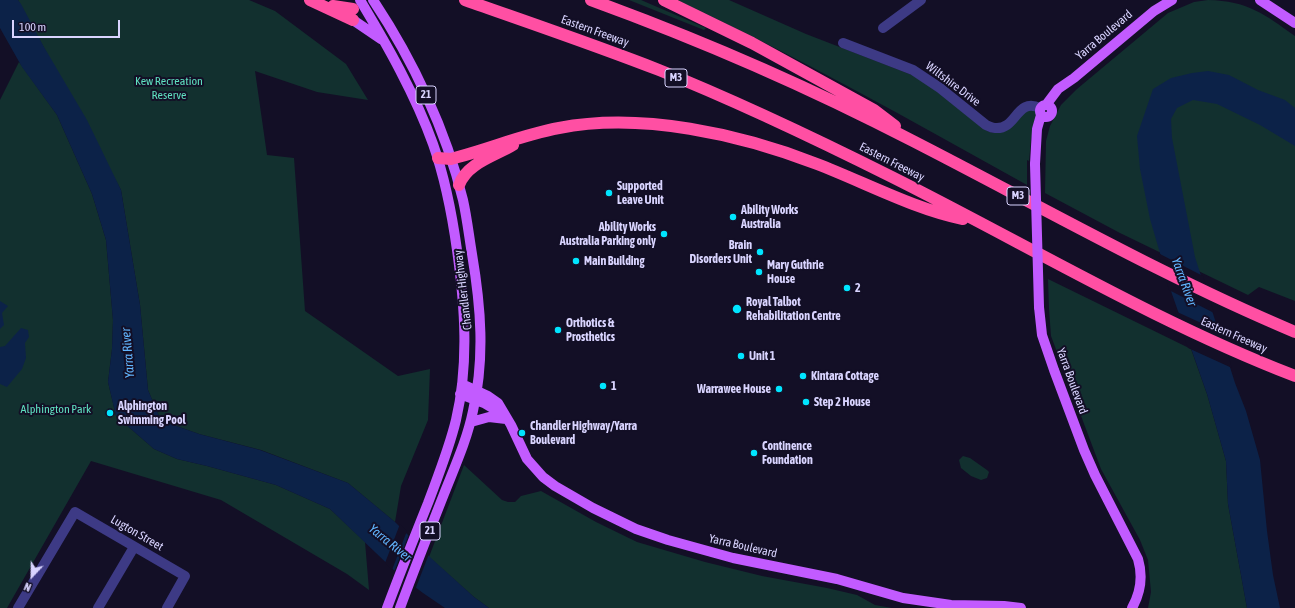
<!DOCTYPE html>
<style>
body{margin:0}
#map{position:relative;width:1295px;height:608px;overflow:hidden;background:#130f26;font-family:"Asap Condensed",sans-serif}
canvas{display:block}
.north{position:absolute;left:12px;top:556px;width:40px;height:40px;-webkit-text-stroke:3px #130f26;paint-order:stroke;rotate:202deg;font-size:11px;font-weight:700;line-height:16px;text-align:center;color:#d9d4ff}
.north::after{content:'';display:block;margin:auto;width:14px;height:18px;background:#d9d4ff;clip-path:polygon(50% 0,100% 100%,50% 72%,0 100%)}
.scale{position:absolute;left:12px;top:20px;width:108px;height:18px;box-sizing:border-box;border:2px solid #d9d4ff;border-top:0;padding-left:5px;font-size:12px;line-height:14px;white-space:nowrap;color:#d9d4ff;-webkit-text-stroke:3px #130f26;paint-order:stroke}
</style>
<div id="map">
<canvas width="1295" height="608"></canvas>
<div class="north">N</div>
<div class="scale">100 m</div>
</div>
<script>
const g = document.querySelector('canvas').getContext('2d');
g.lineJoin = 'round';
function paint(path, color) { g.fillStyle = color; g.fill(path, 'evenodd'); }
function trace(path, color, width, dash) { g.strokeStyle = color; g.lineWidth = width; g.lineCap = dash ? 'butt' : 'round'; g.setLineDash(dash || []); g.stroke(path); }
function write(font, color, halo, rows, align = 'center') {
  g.font = font + ' "Asap Condensed",sans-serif'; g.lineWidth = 4; g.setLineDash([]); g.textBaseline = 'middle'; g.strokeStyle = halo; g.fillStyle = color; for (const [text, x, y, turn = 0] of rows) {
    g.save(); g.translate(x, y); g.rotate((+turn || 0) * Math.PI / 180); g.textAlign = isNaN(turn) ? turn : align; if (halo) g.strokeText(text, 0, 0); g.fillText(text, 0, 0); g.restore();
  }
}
paint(new Path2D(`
 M 18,0 L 249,0 L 275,11 L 346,64 L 368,100 L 317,92 L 255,71 L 267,155 L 294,158 L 305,311 L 398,376 L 430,369 L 428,420 L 401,486 L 395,522 L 348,483 L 261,450 L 199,434 L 168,423 L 159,416 L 148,390 L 140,305 L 121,190 Z
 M 629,0 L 641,0 L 706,28 L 704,30 Z
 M 677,0 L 729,0 L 806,34 L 912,75 L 931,87 L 987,131 L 993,133 L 1029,108 L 1037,112 L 1037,115 L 1031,140 L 1029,161 L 1027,160 L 1027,185 C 912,121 797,56 677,0 Z
 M 1208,0 C 1248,1 1264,14 1295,36 L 1295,301 L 1259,287 L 1248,295 L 1120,233 L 1045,193 L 1046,141 L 1050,126 L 1061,105 L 1077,89 L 1168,13 L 1194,2 Z
 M 19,62 L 57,115 L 92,194 L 106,240 L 113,320 L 112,349 L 108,382 L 116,416 L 154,449 L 177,459 L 207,466 L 276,485 L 330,509 L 365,542 L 369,590 L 347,574 L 221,500 L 91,461 L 7,608 L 0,608 L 0,100 Z
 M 1048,279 L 1191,349 L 1207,394 L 1226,461 L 1228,504 L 1247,608 L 1148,608 L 1151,592 L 1148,560 L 1140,540 L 1101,469 L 1051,336 L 1049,309 Z
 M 963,456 L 970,458 L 987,470 L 989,472 L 987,478 L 981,480 L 971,476 L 961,468 L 959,460 Z
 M 464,465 L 502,500 L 508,502 L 515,502 L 521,496 L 541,491 L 596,522 L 637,542 L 705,562 L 762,576 L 827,588 L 857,595 L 875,605 L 892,608 L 489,608 L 474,597 L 429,557 Z`), '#12302f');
paint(new Path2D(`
 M 0,0 L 18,0 L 21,4 L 44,47 L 87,120 L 121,190 L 140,305 L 148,390 L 159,416 L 168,423 L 199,434 L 260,450 L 348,483 L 395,522 L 432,559 L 474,597 L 489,608 L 445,608 L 423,593 L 399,575 L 330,509 L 276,485 L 207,466 L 177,459 L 154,449 L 116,416 L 108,382 L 112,349 L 113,320 L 106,240 L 92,194 L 57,115 L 22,67 L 0,28 Z
 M 1208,71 L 1229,75 L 1258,90 L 1285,100 L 1295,108 L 1295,146 L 1260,125 L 1217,104 L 1193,100 L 1177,108 L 1171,119 L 1172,138 L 1195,257 L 1235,383 L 1246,411 L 1260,460 L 1267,531 L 1273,575 L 1280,608 L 1247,608 L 1228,504 L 1226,461 L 1207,394 L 1172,294 L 1150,219 L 1140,169 L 1137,136 L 1153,89 L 1171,78 L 1192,73 Z
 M 0,301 L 8,306 L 2,313 L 4,325 L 0,329 Z
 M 21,328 L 28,330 L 29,337 L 25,343 L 26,358 L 22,369 L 7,387 L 0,384 L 0,347 L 5,346 Z`), '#0c2248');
paint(new Path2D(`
 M 1158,253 L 1203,276 L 1214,313 L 1169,290 Z
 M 1175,311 L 1221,332 L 1232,368 L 1188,348 Z
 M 400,524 L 407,531 L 392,570 L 385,563 Z
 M 409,534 L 429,554 L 415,590 L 394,572 Z`), '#130f26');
trace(new Path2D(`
 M 883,28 L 921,0
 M 843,43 L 913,70 L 940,88 L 986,125 C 988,126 992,128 995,128 C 1017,130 1016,97 1040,108
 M 18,608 L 75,512 L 185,576 L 167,608
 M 98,608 L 134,547`), '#3d3a85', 10);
trace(new Path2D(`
 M 360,0 C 387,45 415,94 433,144 C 445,178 452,214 457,250 C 465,307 469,364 456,420 C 449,449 438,476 428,503 C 414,538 400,573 387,608
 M 373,0 C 413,60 446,130 463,200 C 467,218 469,236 472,254 C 481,307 485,358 473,411 C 467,440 455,466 444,494 C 429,532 414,570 400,608
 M 1260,0 L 1295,23
 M 353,20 L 381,39
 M1040 111a6 6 0 1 1 12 0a6 6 0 1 1-12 0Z
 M 1046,105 L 1058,89 L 1074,78 L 1154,11 L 1172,0
 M 1035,164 L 1037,129 L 1041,115
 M 1039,307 L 1042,335 L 1054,370 L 1084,450 L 1095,475 L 1138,559 C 1143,576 1141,592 1132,608
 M 462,384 L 488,396 L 498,403 L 511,425 L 527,459 L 543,477 L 555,486 L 593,508 L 636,529 L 668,540 L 733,558 L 837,579 L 903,598 L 951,605 L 1004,606 L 1021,608
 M 460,394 L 484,403 L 504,415
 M 471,422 L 489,417 L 506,419`), '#c25bff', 10);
trace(new Path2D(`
 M 310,0 L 353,20
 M 465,0 C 530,23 595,45 659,70 C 739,102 816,139 892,177 C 1026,244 1155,322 1295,376
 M 591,0 C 701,40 809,87 913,141 C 1040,206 1164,277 1295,332
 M 664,0 L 752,43 L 874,110 L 895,126
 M 333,6 L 353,9
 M 438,158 L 451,159 L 458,157 C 492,148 525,134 559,128 C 641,112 740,134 817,164 C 864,182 914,209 963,219
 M 459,185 C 467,163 495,156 513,145`), '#ff4fa3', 12);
trace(new Path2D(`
 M 1035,164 L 1039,307`), '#c25bff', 10);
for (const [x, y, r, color] of [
 [609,193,4,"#00e5ff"],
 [733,217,4,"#00e5ff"],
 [664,234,4,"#00e5ff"],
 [760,252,4,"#00e5ff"],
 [576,261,4,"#00e5ff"],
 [759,272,4,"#00e5ff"],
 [847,288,4,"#00e5ff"],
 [737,309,5,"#00e5ff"],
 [558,330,4,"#00e5ff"],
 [741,356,4,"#00e5ff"],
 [803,376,4,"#00e5ff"],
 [603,386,4,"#00e5ff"],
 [779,389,4,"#00e5ff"],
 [806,402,4,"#00e5ff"],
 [110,413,4,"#00e5ff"],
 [522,433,4,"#00e5ff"],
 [754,453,4,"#00e5ff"]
]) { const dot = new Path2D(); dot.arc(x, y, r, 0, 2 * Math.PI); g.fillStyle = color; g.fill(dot); trace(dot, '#130f26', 1.5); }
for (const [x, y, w] of [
 [676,78,22],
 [426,95,20],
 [1018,196,22],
 [430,531,20]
]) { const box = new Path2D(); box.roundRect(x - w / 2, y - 9, w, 18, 3); g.fillStyle = '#130f26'; g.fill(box); trace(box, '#d9d4ff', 1); }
write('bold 11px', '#d9d4ff', null, [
 ["M3",676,78],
 ["21",426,95],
 ["M3",1018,196],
 ["21",430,531]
]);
write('12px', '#d9d4ff', '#130f26', [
 ["Eastern Freeway",595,31,20],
 ["Yarra Boulevard",1104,35,-40],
 ["Wiltshire Drive",953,84,37],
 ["Eastern Freeway",892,162,27],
 ["Chandler Highway",463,290,-97],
 ["Eastern Freeway",1234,335,24],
 ["Yarra Boulevard",1072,381,70],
 ["Lugton Street",137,533,30],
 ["Yarra Boulevard",743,546,13]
]);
write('12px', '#5fe0c0', '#130f26', [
 ["Kew Recreation",169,81],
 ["Reserve",169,95],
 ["Alphington Park",56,409]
]);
write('bold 12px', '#d9d4ff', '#130f26', [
 ["Supported",617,186],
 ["Leave Unit",617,200],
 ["Ability Works",741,210],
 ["Australia",741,224],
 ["Ability Works",656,227,"right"],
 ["Australia Parking only",656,241,"right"],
 ["Brain",752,245,"right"],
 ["Disorders Unit",752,259,"right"],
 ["Main Building",584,261],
 ["Mary Guthrie",767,265],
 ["House",767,279],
 ["2",855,288],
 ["Royal Talbot",746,302],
 ["Rehabilitation Centre",746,316],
 ["Orthotics &",566,323],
 ["Prosthetics",566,337],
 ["Unit 1",749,356],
 ["Kintara Cottage",811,376],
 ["1",611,386],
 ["Warrawee House",771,389,"right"],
 ["Step 2 House",814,402],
 ["Alphington",118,406],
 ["Swimming Pool",118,420],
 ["Chandler Highway/Yarra",530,426],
 ["Boulevard",530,440],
 ["Continence",762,446],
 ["Foundation",762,460]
], 'left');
write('italic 13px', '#62b6ff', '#130f26', [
 ["Yarra River",1184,282,70],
 ["Yarra River",128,353,-95],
 ["Yarra River",390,543,39]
]);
</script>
